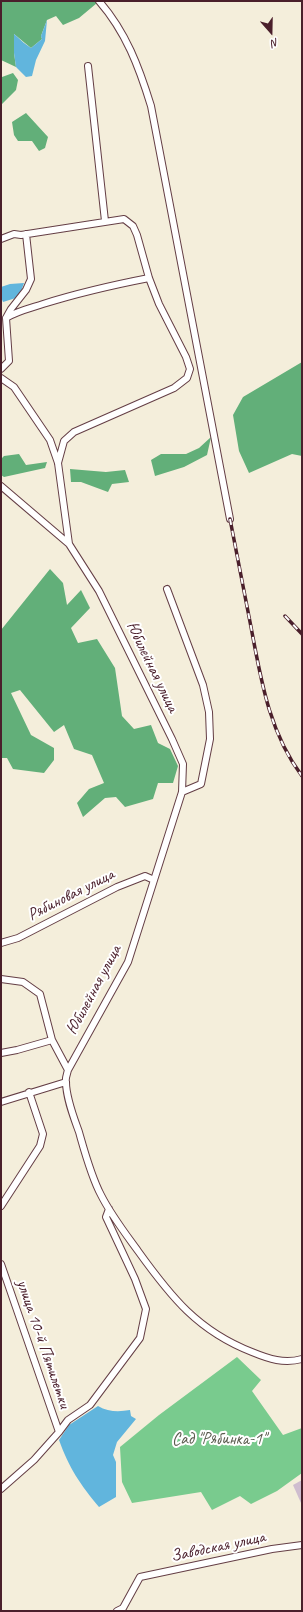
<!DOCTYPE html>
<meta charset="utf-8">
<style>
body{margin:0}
#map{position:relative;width:303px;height:1612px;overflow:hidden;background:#f4eedb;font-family:Caveat,sans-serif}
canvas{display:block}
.frame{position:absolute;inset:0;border:2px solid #4a1f2b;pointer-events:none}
.north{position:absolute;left:251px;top:12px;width:40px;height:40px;-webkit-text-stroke:3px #fff;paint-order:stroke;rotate:160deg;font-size:11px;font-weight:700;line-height:16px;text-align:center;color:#4a1f2b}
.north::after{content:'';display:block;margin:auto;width:14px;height:18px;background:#4a1f2b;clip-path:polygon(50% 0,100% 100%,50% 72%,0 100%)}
</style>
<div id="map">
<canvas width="303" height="1612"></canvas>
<div class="frame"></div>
<div class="north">N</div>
</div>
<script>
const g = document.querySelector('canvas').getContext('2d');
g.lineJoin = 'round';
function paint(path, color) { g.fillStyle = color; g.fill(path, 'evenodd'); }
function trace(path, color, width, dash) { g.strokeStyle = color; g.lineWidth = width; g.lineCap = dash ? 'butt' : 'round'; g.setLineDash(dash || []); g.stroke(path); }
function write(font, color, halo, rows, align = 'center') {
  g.font = font + ' Caveat,sans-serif'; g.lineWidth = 4; g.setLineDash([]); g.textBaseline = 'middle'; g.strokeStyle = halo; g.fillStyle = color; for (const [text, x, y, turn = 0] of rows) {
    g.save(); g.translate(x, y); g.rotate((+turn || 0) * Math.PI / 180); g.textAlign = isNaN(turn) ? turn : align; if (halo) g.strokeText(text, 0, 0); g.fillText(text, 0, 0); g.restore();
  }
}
paint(new Path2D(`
 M 302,1480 L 302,1503 L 301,1503 L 293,1485 Z`), '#cfbdcf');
paint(new Path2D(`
 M 237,1357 L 261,1380 L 252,1391 L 283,1435 L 302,1428 L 302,1473 L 277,1491 L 251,1504 L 240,1496 L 212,1510 L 201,1492 L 132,1503 L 122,1482 L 120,1447 L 159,1415 Z`), '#79cb8e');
paint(new Path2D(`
 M 1,1 L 95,1 L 97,3 L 79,18 L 63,25 L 56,16 L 47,20 L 41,36 L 42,39 L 31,48 L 14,34 L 14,53 L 16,67 L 1,60 Z
 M 1,73 L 2,77 L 13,73 L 18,80 L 16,90 L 1,105 Z
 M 26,113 L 48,137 L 45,148 L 39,151 L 32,141 L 18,141 L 14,135 L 12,122 Z
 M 302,362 L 302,456 L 292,454 L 249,473 L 239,451 L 233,415 L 243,397 Z
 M 211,437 L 207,455 L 184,467 L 155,476 L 151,460 L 161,454 L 186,454 L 199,448 Z
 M 19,454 L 26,465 L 47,462 L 45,468 L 4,477 L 1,475 L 1,459 L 4,456 Z
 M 70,469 L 106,472 L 125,470 L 129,482 L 112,484 L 108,492 L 81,482 L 71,482 Z
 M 50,569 L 63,583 L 67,605 L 81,590 L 90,608 L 71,628 L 78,643 L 97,639 L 115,668 L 122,716 L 134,729 L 151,725 L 158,743 L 170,749 L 178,766 L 173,783 L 158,783 L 153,799 L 125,807 L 116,797 L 105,798 L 83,817 L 77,803 L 89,789 L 104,783 L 92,755 L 74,749 L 64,725 L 54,732 L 20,690 L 11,693 L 31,735 L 54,748 L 54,760 L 44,773 L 13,769 L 7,758 L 1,758 L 1,630 Z`), '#62af79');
paint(new Path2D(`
 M 47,20 L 45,41 L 36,60 L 32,76 L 26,77 L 16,67 L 14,53 L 14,34 L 24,43 L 31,48 L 42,39 L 41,36 Z
 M 24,283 L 19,297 L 3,302 L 1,297 L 1,287 L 10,284 Z
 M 98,1406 C 108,1412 119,1412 130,1410 L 131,1416 L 136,1419 L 117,1442 L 113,1455 L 116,1462 L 116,1497 L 99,1507 C 80,1484 69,1468 59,1440 L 69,1425 Z`), '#61b5dd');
const minor = new Path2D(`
 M 99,1 C 126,32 139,67 151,106 L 230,519
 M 88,66 L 105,221
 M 1,239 L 14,234 L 21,235 L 124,219 L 133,226 L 137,235 L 149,278 L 159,304 L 186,357 L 190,369 L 187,378 L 174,388 L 74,432 L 64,441 L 58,463
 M 6,318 C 17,311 31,308 43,304 C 78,293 113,285 149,278
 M 1,369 L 9,361 L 6,318 L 11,309 L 26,290 L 31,279 L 26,234
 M 1,378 L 14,387 L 50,440 L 58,463 L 69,544
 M 1,486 L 69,544 L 99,591 L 172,739 L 183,764 L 182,792 L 128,962 L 68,1070 C 67,1074 65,1079 66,1082 C 66,1098 74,1118 79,1132 C 85,1153 91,1176 101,1195 C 111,1215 125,1233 138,1251 C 171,1297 198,1331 252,1352 C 269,1359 284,1364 302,1359
 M 167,589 L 203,685 L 209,712 L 210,739 L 201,784 L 182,792
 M 1,943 L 18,938 L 117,887 L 145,876 L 154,880
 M 1,979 L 23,982 L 40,994 L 52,1040 L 68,1070
 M 1,1053 L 17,1050 L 52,1040
 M 1,1102 L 66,1082
 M 1,1206 L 40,1146 L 43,1134 L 29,1092
 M 1,1264 L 59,1432
 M 1,1489 L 34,1460 L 59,1432 L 68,1420 L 90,1405 L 140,1338 L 146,1309 L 135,1279 L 106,1217 L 109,1209
 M 117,1611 L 123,1608 L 140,1577 L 272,1549 L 302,1545`);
trace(minor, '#643e45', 8);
trace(minor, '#fff', 6);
const rail = new Path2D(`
 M 230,519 C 237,555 244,591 251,627 C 261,680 269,732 302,776
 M 285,616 L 302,634`);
trace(rail, '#4a1f2b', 3.5);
trace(rail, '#fff', 2, [6]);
write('17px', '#4a1f2b', '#fff', [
 ["Юбилейная улица",152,667,64],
 ["Рябиновая улица",71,895,-27],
 ["Юбилейная улица",94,990,-62],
 ["улица 10-й Пятилетки",43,1344,71],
 ["Заводская улица",218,1547,-12]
]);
write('17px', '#5a5b4e', '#fff', [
 ["Сад \"Рябинка-1\"",219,1440]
]);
</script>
